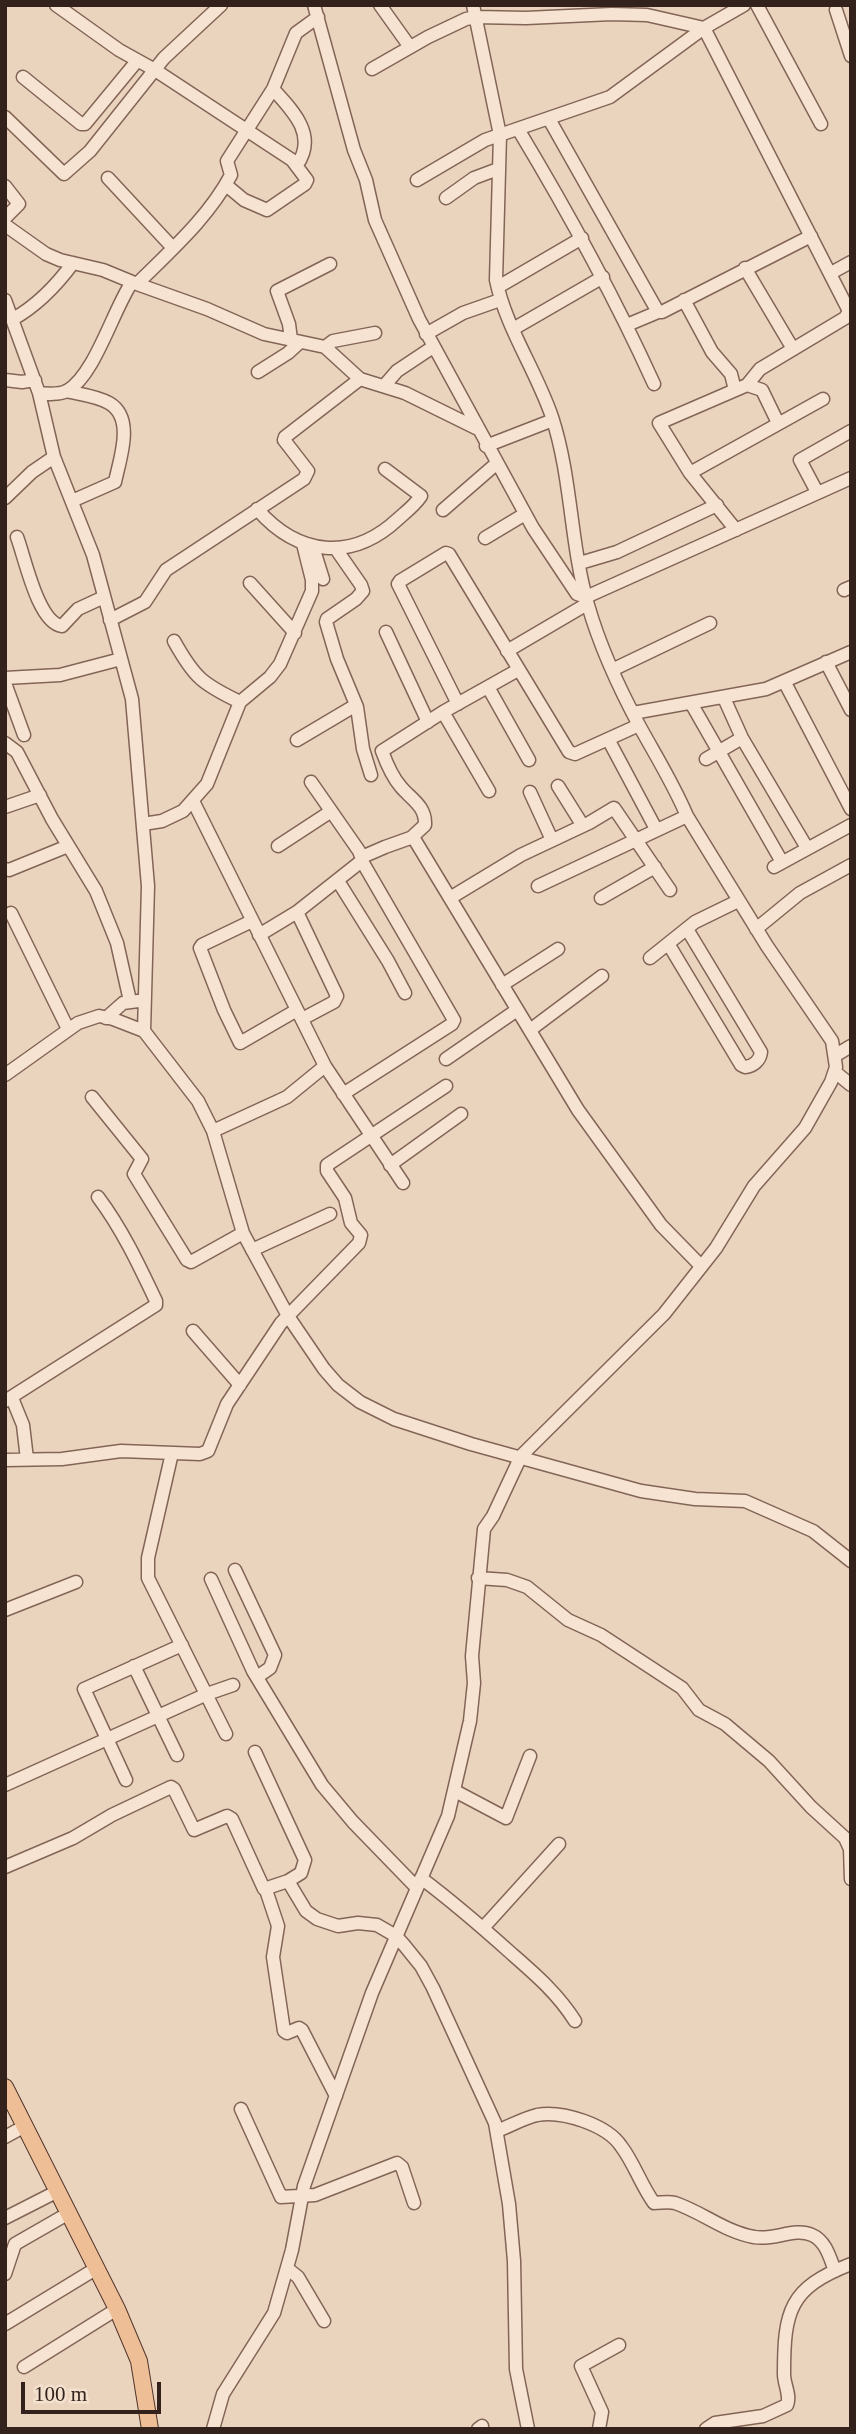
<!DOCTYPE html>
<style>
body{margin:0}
#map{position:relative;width:856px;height:2434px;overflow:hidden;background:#ebd4be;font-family:Georgia,serif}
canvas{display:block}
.frame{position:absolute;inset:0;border:7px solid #33221c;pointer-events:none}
.scale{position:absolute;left:21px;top:2382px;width:140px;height:32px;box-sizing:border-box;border:4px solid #33221c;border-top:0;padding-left:9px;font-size:21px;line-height:24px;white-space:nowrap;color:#33221c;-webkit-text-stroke:5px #f3e0cd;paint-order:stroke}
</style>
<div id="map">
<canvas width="856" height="2434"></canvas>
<div class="frame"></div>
<div class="scale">100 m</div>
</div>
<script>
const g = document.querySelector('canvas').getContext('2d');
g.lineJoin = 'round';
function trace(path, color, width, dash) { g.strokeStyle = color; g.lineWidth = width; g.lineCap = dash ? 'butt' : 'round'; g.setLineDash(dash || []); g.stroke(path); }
const minor = new Path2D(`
 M 56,5 L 119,50 L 155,70 L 292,160 L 307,180 L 305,184 L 267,210 L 244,200 L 226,185
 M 314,5 L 354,150 L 366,180 L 375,220 L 419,319 L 533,528 L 577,594 L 586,597 L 851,478
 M 380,5 L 410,47
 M 757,5 L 821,124
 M 836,10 L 851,56
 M 372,69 L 428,37 L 466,19 L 476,17 L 526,18 L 612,14 L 647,15 L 704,28 L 849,311 L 845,318 L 760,369 L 747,385
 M 23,77 L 81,124 L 85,124 L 137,61
 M 273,89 C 292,110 318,135 297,165
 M 5,117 L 64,174 L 90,151 L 164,58 L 221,5
 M 549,119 L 658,312 L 662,312 L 811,236
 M 518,129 C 568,212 614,296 654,384
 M 108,178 L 173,248
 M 417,180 L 485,140 L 610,97 L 704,28 L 744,5
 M 5,186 L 19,204 L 5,218
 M 446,198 L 474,178 L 498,169
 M 5,225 L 46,254 L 60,260 L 103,270 L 137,284 L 207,309 L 264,334 L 325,347 L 360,379 L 405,393 L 476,428
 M 745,268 L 793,349
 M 831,273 L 851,262
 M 137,284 C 171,250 208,218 231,175 L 227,161 L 273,89 L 296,33 L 318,17
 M 498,287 L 582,238
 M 5,300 L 39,393 L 54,457 L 93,555 L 132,699 L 148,886 L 144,1031
 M 684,300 L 712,352 L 731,374 L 735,390
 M 13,319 C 38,305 56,286 73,263
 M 627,325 L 658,312
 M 513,329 L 603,277
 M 426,334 L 463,313 L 500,300
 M 291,340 L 289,324 L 277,291 L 330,264
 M 325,347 L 333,341 L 375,333
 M 258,372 L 288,353 L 300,342
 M 5,380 L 22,382 L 35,380
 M 384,386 L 397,371 L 433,347
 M 66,391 C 79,394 97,396 109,403 C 135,418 120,458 115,482 L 72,501
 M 39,393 C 48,394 58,395 67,391 C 95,375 113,310 132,282
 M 486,446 L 553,420
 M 690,473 L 823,399
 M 817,492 L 800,460 L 851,431
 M 5,498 L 32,472 L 54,457
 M 257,509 C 298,556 352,562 398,519 C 406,512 415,505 421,496 L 385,469
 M 443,510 L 496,464
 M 736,530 L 690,473 L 659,423 L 747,385 L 762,390 L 778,423
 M 17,537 C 25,558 38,623 62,626 L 78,609 L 104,597
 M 485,538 L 525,514
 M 313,547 L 323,579
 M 336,549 L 361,585 L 363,591 L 356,599 L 327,619 L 326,622 L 337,659 L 357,707 L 363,749 L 371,775
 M 580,563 L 617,552 L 717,505
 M 250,583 L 295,633
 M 844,590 L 851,587
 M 110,620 L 145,602 L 166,570 L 304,479 L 308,471 L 284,440 L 285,437 L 360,379
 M 386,632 L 428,722
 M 174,641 C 194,677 202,684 240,702
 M 507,651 L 587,604
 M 826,662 L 851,710
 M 612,670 L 710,623
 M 5,678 L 60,675 L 121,659
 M 784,681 L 851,809
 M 5,683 L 24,735
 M 488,687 L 529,760
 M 724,698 L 742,738 L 807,848
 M 691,703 L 782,862
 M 458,704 L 398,584 L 400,581 L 446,553 L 449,554 L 569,752 L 575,754 L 639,725
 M 443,712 L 489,791
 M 633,713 L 766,689 L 851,652
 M 608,739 L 656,829
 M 297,740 L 356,705
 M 5,743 L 17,752 L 52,819 L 96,891 L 117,943 L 130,1001
 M 706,759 L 742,738
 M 311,782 L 359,851 L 363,862
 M 558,786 L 583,826
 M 530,792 L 552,840
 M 193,801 L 325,1066 L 287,1097 L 213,1131
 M 5,807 L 40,795
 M 143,824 L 162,821 L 183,811 L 207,784 L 240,702 L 270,677 L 280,664 L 312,591 L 312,580 L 303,544
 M 412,837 L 425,825 C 426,806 411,799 401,787 C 393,778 386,762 382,751 L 443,712 L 518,670
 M 278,846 L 330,812
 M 362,857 L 385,847 L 413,837 L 578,1110 L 661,1225 L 701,1266
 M 774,867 L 851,825
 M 5,869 L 9,870 L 68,846
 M 338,881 L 388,961 L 405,993
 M 538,886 L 687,816
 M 450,898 L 521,855 L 589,823 L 614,808 L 670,890
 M 601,898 L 655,867
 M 297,912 L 337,996 L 334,1002 L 302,1019
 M 11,913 L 68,1029
 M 252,921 L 202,945 L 200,948 L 224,1010 L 240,1043 L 297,1010
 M 756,929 L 800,893 L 851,865
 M 259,935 L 297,912 L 359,863 L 363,863 L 454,1020 L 452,1024 L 343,1094
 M 669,945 L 741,1065 L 745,1067 C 753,1066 760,1061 761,1052 L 687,929
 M 650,958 L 695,922 L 738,901
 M 502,985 L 558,949
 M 106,1018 L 123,1003 L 138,1001
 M 530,1030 L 602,976
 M 836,1055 L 851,1046
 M 446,1059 L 517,1010
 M 325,1066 L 403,1183
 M 835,1072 L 851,1085
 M 5,1075 L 78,1023 L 99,1016 L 113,1019 L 144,1031 L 198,1101 L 213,1131 L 243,1233 L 288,1316 L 324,1369 L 338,1385 L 360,1402 L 394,1419 L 471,1444 L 641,1491 L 695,1499 L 745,1501 L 813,1531 L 851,1561
 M 92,1097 L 142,1159 L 134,1174 L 187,1260 L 191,1262 L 243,1233
 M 390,1165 L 461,1114
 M 252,1250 L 330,1214
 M 193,1331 L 240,1385
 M 12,1398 L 23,1425 L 27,1459
 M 5,1401 L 156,1305 L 156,1301 C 139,1265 122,1229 98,1197
 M 172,1453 L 148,1558 L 148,1578 L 226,1734
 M 5,1460 L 62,1459 L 121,1451 L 200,1454 L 208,1451 L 227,1404 L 281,1323 L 359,1243 L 361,1235 L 351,1223 L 345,1198 L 327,1171 L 327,1165 L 446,1086
 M 235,1570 L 275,1655 L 270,1668 L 257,1677
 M 478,1578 L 507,1580 L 527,1587 L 568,1620 L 601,1635 L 682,1688 L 699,1710 L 725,1724 L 769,1761 L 811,1807 L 845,1838 L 850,1849 L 851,1879
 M 211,1579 L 253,1671 L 322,1785 L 353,1822 L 417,1888
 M 5,1610 L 76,1582
 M 134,1666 L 177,1755
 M 255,1752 L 305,1860 L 301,1873 L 288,1881
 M 126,1780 L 84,1689 L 182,1645
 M 5,1785 L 207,1694 L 233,1685
 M 455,1791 L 506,1818 L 530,1756
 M 5,1867 L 73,1838 L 112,1815 L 171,1787 L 174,1789 L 194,1830 L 227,1816 L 232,1819 L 264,1889 L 288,1881 L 306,1911 L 317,1919 L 338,1926 L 358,1923 L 377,1925 L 396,1936 L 404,1945 L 421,1966 L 433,1988 L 495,2123 L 509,2204 L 514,2261 L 516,2369 L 528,2429
 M 421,1878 C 453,1902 483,1928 512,1954 C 536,1975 558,1994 575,2021
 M 266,1890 L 278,1926 L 273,1957 L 284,2031 L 287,2033 L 299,2028 L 302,2030 L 336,2096
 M 483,1928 L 559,1844
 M 241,2109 L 281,2197 L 315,2195 L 397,2163 L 402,2167 L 414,2203
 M 497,2131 C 510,2126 524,2118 537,2115 C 562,2110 607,2125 621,2146 C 634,2163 641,2185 654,2203 C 661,2203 668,2201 675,2203 C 702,2212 725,2232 754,2237 C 774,2241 794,2227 812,2235 C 826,2241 830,2258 835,2271
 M 5,2137 L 25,2126
 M 5,2218 L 58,2191
 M 288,2269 L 298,2277 L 324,2321
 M 5,2274 L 15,2244 L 69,2213
 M 5,2324 L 97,2268
 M 24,2367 L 117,2309
 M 213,2429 L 223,2394 L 274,2313 L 292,2250 L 304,2186 L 372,1993 L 448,1816 L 470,1721 L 474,1683 L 472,1656 L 484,1529 L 493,1516 L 521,1456 L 664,1314 L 716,1248 L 754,1186 L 805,1128 L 831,1082 L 836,1067 L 832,1041 L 767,946 L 687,816 C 674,785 656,756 640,727 C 619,688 600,647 588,605 C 570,544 572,478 552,417 C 536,370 506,328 496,280 L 500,135 L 473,5
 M 478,2429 L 482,2426
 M 599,2429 L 602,2412 L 581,2366 L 619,2345
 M 706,2429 L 715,2423 L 763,2416 L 787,2405 C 791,2395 784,2385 784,2374 C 784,2311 789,2288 851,2264`);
const major = new Path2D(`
 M 5,2087 L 117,2309 L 139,2361 L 150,2429`);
trace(minor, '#836558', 15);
trace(major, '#50352c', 18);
trace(minor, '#f7e3d1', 12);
trace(major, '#eebf96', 16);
</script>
